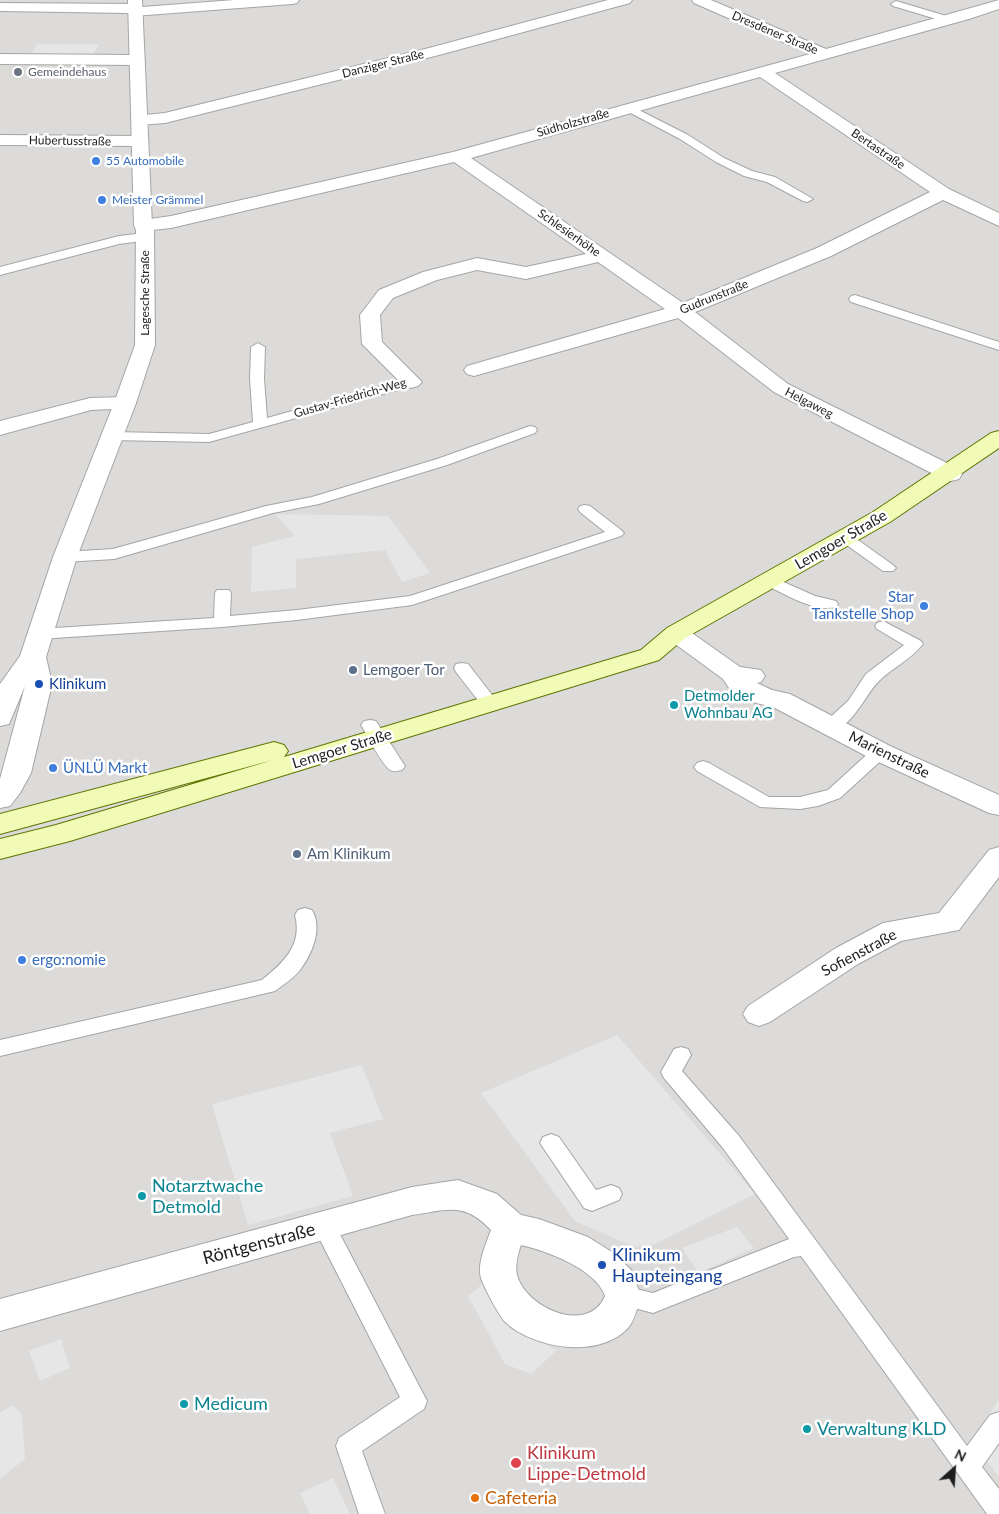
<!DOCTYPE html>
<meta charset="utf-8">
<style>
body{margin:0}
#map{position:relative;width:999px;height:1514px;overflow:hidden;background:#efece3;font-family:Lato,sans-serif}
canvas{display:block}
.north{position:absolute;left:929px;top:1444px;width:50px;height:50px;-webkit-text-stroke:4px #fff;paint-order:stroke;rotate:26deg;font-size:14px;font-weight:700;line-height:20px;text-align:center;color:#1e1e1e}
.north::after{content:'';display:block;margin:auto;width:18px;height:22px;background:#1e1e1e;clip-path:polygon(50% 0,100% 100%,50% 72%,0 100%)}
</style>
<div id="map">
<canvas width="999" height="1514"></canvas>
<div class="north">N</div>
</div>
<script>
const g = document.querySelector('canvas').getContext('2d');
g.lineJoin = 'round';
function paint(path, color) { g.fillStyle = color; g.fill(path, 'evenodd'); }
function trace(path, color, width, dash) { g.strokeStyle = color; g.lineWidth = width; g.lineCap = dash ? 'butt' : 'round'; g.setLineDash(dash || []); g.stroke(path); }
function write(font, color, halo, rows, align = 'center') {
  g.font = font + ' Lato,sans-serif'; g.lineWidth = 5; g.setLineDash([]); g.textBaseline = 'middle'; g.strokeStyle = halo; g.fillStyle = color; for (const [text, x, y, turn = 0] of rows) {
    g.save(); g.translate(x, y); g.rotate((+turn || 0) * Math.PI / 180); g.textAlign = isNaN(turn) ? turn : align; if (halo) g.strokeText(text, 0, 0); g.fillText(text, 0, 0); g.restore();
  }
}
paint(new Path2D(`
 M 0,0 L 999,0 L 999,1514 L 0,1514 Z`), '#dcdbda');
paint(new Path2D(`
 M 37,44 L 99,44 L 93,55 L 31,55 Z
 M 275,514 L 388,516 L 430,573 L 402,582 L 385,550 L 296,559 L 296,588 L 251,592 L 252,547 L 295,536 Z
 M 617,1035 L 755,1194 L 655,1244 L 635,1247 L 575,1221 L 481,1093 Z
 M 362,1065 L 383,1119 L 330,1133 L 353,1196 L 248,1225 L 212,1104 Z
 M 737,1227 L 754,1248 L 698,1273 L 682,1248 Z
 M 492,1276 L 526,1335 L 557,1350 L 531,1374 L 505,1364 L 468,1296 Z
 M 61,1339 L 70,1368 L 40,1381 L 29,1351 Z
 M 999,1400 L 999,1477 L 971,1440 Z
 M 12,1405 L 22,1414 L 25,1459 L 0,1479 L 0,1413 Z
 M 333,1478 L 350,1514 L 310,1514 L 300,1493 Z`), '#e6e6e6');
const service = new Path2D(`
 M 896,1 L 953,18 L 955,20 L 950,23 L 893,6 L 891,4 Z
 M 629,105 L 688,135 L 724,158 L 752,171 L 775,177 L 813,199 L 807,202 L 803,201 L 767,182 L 744,176 L 716,162 L 680,139 L 625,110 L 624,108 Z
 M 145,233 L 149,234 L 151,237 L 149,240 L 119,244 L 0,275 L 0,267 L 119,236 Z
 M 855,295 L 999,342 L 999,350 L 851,302 L 849,299 L 851,296 Z
 M 258,343 L 265,347 L 264,379 L 267,418 L 411,378 L 418,382 L 416,385 L 209,442 L 112,440 L 105,436 L 112,432 L 209,434 L 253,422 L 250,379 L 251,347 Z
 M 530,426 L 535,427 L 537,430 L 535,433 L 447,465 L 319,504 L 273,513 L 114,559 L 65,562 L 60,560 L 57,557 L 60,554 L 65,552 L 113,549 L 266,506 L 312,497 L 437,459 Z
 M 585,505 L 590,506 L 621,530 L 624,533 L 621,536 L 412,605 L 297,620 L 222,627 L 39,639 L 33,637 L 31,634 L 33,631 L 39,629 L 214,618 L 215,593 L 217,590 L 229,590 L 231,593 L 230,616 L 297,610 L 410,596 L 605,532 L 580,512 L 578,509 L 580,506 Z
 M 846,533 L 851,535 L 893,565 L 896,568 L 893,571 L 883,571 L 841,541 L 838,538 L 841,535 Z
 M 770,576 L 815,596 L 836,601 L 838,604 L 836,607 C 814,613 783,593 764,584 L 762,581 L 764,578 Z
 M 883,621 L 921,641 L 923,644 C 912,659 892,668 879,681 C 865,694 849,736 825,730 L 822,726 L 825,722 L 848,701 L 866,674 L 904,645 L 877,629 L 875,626 L 877,623 Z
 M 462,663 L 468,664 L 496,700 L 498,704 L 496,708 L 490,709 L 484,708 L 456,672 L 454,668 L 456,664 Z
 M 370,720 L 376,721 L 405,766 L 402,770 C 398,771 394,772 390,770 C 382,765 367,735 361,725 L 364,721 Z
 M 880,746 L 886,748 L 889,752 L 886,756 L 840,798 L 818,806 L 800,809 L 760,807 L 697,771 L 694,767 L 697,763 L 703,761 L 709,763 L 769,797 L 800,797 L 828,790 L 874,748 Z
 M 305,908 L 312,910 C 323,929 312,954 300,970 C 294,978 283,985 275,991 L 0,1056 L 0,1040 L 262,980 C 283,963 303,945 295,915 L 298,910 Z
 M 681,1047 L 688,1049 L 691,1055 L 682,1071 L 739,1136 L 967,1446 L 990,1415 L 999,1412 L 999,1443 L 982,1467 L 999,1489 L 999,1514 L 987,1514 L 801,1256 L 794,1257 L 653,1313 L 615,1303 L 611,1296 L 615,1289 L 623,1286 L 653,1293 L 789,1239 L 723,1148 L 664,1078 L 661,1072 L 674,1049 Z
 M 551,1134 L 559,1137 L 596,1190 L 611,1185 L 619,1188 L 622,1194 L 619,1200 L 592,1211 L 584,1208 L 540,1143 L 543,1137 Z
 M 324,1217 L 332,1219 L 427,1401 L 424,1409 L 362,1451 L 385,1514 L 359,1514 L 336,1446 L 339,1438 L 400,1397 L 313,1226 L 316,1219 Z`);
const minor = new Path2D(`
 M 234,0 L 299,0 L 297,3 L 292,4 L 134,16 L 127,13 L 0,11 L 0,3 L 135,4 L 142,7 Z
 M 608,0 L 632,0 L 630,3 L 439,55 L 165,123 L 140,125 L 134,124 L 132,120 L 134,116 L 165,113 L 429,48 Z
 M 692,0 L 711,0 L 826,49 L 999,0 L 999,9 L 969,19 L 775,73 L 949,189 L 999,213 L 999,226 L 943,200 L 831,256 L 695,312 L 788,384 L 959,469 L 962,474 L 959,479 L 951,481 L 943,479 L 774,392 L 678,318 L 481,374 L 474,376 L 467,374 L 464,370 L 467,366 L 665,309 L 598,262 L 526,279 L 477,270 L 437,280 L 393,298 L 380,315 L 382,342 L 422,382 L 418,386 L 411,388 L 404,386 L 362,344 L 360,315 L 379,290 L 423,272 L 477,258 L 526,267 L 586,254 L 454,162 L 171,228 L 143,231 L 136,229 L 134,225 L 136,221 L 171,216 L 453,152 L 810,54 L 694,3 ZM 760,77 L 930,192 L 817,248 L 683,303 L 471,158 Z
 M 0,54 L 137,55 L 143,57 L 145,60 L 143,63 L 137,65 L 0,64 Z
 M 0,135 L 140,136 L 146,137 L 148,141 L 146,145 L 140,146 L 0,145 Z
 M 125,397 L 133,398 L 136,403 L 133,408 L 91,410 L 0,435 L 0,421 L 90,398 Z
 M 676,625 L 685,628 L 740,667 L 761,670 L 765,676 L 761,682 L 757,683 L 772,690 L 790,694 L 890,746 L 999,795 L 999,815 L 989,813 L 870,758 L 773,707 L 756,703 L 731,691 L 723,679 L 667,638 L 663,633 L 667,628 Z
 M 999,847 L 999,877 L 959,930 L 901,941 L 858,964 L 770,1022 L 759,1026 L 748,1022 L 743,1014 L 748,1006 L 836,948 L 883,923 L 939,913 L 989,850 Z
 M 458,1180 L 497,1194 L 521,1215 L 539,1219 L 588,1237 L 615,1254 L 631,1270 L 641,1296 C 638,1305 635,1320 628,1328 C 599,1359 534,1349 505,1322 C 499,1315 484,1288 481,1278 C 477,1263 486,1244 491,1230 C 464,1201 447,1210 412,1215 L 0,1331 L 0,1299 L 412,1187 ZM 521,1245 C 547,1251 596,1269 605,1296 C 589,1335 526,1309 517,1275 C 515,1266 518,1253 521,1245 Z`);
const tertiary = new Path2D(`
 M 128,0 L 142,0 L 152,225 L 154,230 L 155,345 L 136,403 L 77,557 L 46,657 L 52,684 L 31,773 L 20,793 L 10,806 L 0,808 L 0,779 L 25,686 L 9,724 L 0,726 L 0,684 L 20,656 L 53,557 L 114,403 L 135,345 L 136,230 L 134,225 Z`);
const secondary = new Path2D(`
 M 999,431 L 999,448 L 890,522 L 685,638 L 659,660 L 70,841 L 0,859 L 0,839 L 56,825 L 273,760 L 0,834 L 0,814 L 274,742 L 284,745 L 288,751 L 284,757 L 641,650 L 667,628 L 873,512 L 991,433 Z`);
trace(service, '#a5a5a5', 2);
trace(minor, '#a5a5a5', 2);
trace(tertiary, '#a5a5a5', 2);
trace(secondary, '#5f7603', 2);
paint(service, '#fff');
paint(minor, '#fff');
paint(tertiary, '#fff');
paint(secondary, '#f1fbb5');
for (const [x, y, r, color] of [
 [18,72,5,"#6b7280"],
 [96,161,5,"#3f7fe0"],
 [102,200,5,"#3f7fe0"],
 [924,606,5,"#3f7fe0"],
 [353,670,5,"#5c6f8a"],
 [39,684,5,"#1a4fb4"],
 [674,705,5,"#0f9aa8"],
 [53,768,5,"#3f7fe0"],
 [297,854,5,"#5c6f8a"],
 [22,960,5,"#3f7fe0"],
 [142,1196,5,"#0f9aa8"],
 [602,1265,5,"#1a4fb4"],
 [184,1404,5,"#0f9aa8"],
 [807,1429,5,"#0f9aa8"],
 [516,1463,6,"#e0444e"],
 [475,1498,5,"#e8710a"]
]) { const dot = new Path2D(); dot.arc(x, y, r, 0, 2 * Math.PI); g.fillStyle = color; g.fill(dot); trace(dot, '#fff', 2); }
write('12px', '#1e1e1e', '#fff', [
 ["Dresdener Straße",775,33,23],
 ["Danziger Straße",383,64,-14],
 ["Südholzstraße",573,123,-16],
 ["Hubertusstraße",70,141,1],
 ["Bertastraße",878,149,34],
 ["Schlesierhöhe",569,233,35],
 ["Lagesche Straße",145,293,-90],
 ["Gudrunstraße",714,297,-22],
 ["Gustav-Friedrich-Weg",350,398,-16],
 ["Helgaweg",809,403,27]
]);
write('12px', '#5b616d', '#fff', [
 ["Gemeindehaus",28,72]
], 'left');
write('12px', '#366cbe', '#fff', [
 ["55 Automobile",106,161],
 ["Meister Grämmel",112,200]
], 'left');
write('15px', '#1e1e1e', '#fff', [
 ["Lemgoer Straße",841,540,-30],
 ["Lemgoer Straße",342,749,-17],
 ["Marienstraße",889,755,26],
 ["Sofienstraße",859,953,-28]
]);
write('15px', '#366cbe', '#fff', [
 ["Star",914,597,"right"],
 ["Tankstelle Shop",914,614,"right"],
 ["ÜNLÜ Markt",63,768],
 ["ergo:nomie",32,960]
], 'left');
write('15px', '#4e5e75', '#fff', [
 ["Lemgoer Tor",363,670],
 ["Am Klinikum",307,854]
], 'left');
write('15px', '#164399', '#fff', [
 ["Klinikum",49,684]
], 'left');
write('15px', '#0d838f', '#fff', [
 ["Detmolder",684,696],
 ["Wohnbau AG",684,713]
], 'left');
write('18px', '#0d838f', '#fff', [
 ["Notarztwache",152,1186],
 ["Detmold",152,1207],
 ["Medicum",194,1404],
 ["Verwaltung KLD",817,1429]
], 'left');
write('18px', '#1e1e1e', '#fff', [
 ["Röntgenstraße",259,1244,-15]
]);
write('18px', '#164399', '#fff', [
 ["Klinikum",612,1255],
 ["Haupteingang",612,1276]
], 'left');
write('18px', '#be3a42', '#fff', [
 ["Klinikum",527,1453],
 ["Lippe-Detmold",527,1474]
], 'left');
write('18px', '#c56008', '#fff', [
 ["Cafeteria",485,1498]
], 'left');
</script>
